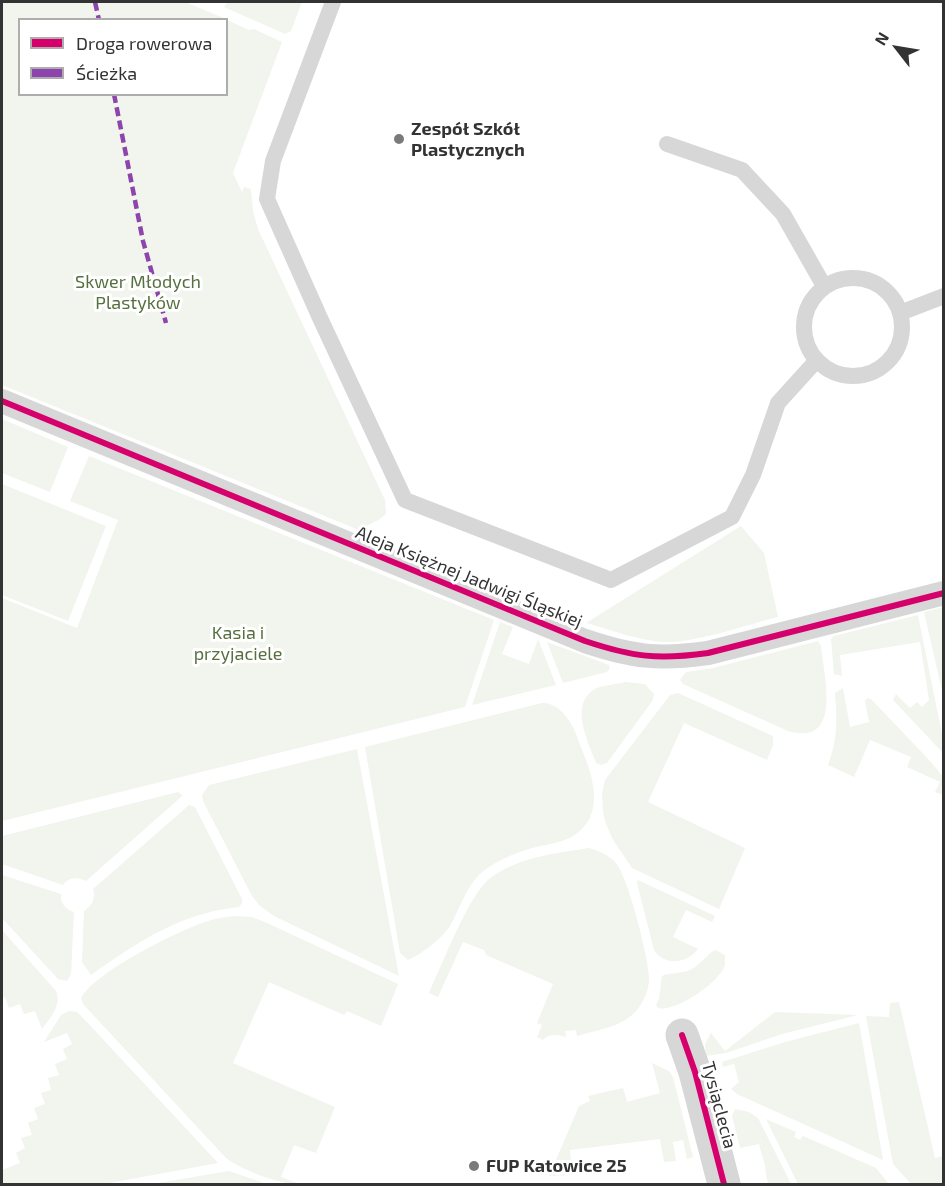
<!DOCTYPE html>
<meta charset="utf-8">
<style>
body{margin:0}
#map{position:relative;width:945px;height:1186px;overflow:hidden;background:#fff;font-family:"Exo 2",sans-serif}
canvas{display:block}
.frame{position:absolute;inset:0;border:3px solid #333;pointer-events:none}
.legend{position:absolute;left:18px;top:18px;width:210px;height:78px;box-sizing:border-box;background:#fff;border:2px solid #adadad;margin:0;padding:8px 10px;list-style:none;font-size:18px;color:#333}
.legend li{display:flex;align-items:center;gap:12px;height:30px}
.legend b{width:30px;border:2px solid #adadad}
.north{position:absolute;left:867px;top:18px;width:60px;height:60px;-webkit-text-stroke:4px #fff;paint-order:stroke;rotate:301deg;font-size:16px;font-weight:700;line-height:24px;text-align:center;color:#333}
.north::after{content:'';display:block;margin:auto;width:21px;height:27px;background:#333;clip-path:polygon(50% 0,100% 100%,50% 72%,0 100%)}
</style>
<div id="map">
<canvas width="945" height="1186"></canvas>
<div class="frame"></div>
<ul class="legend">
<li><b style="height:8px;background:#d6006c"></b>Droga rowerowa</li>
<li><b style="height:8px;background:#8e44ad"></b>Ścieżka</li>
</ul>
<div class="north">N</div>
</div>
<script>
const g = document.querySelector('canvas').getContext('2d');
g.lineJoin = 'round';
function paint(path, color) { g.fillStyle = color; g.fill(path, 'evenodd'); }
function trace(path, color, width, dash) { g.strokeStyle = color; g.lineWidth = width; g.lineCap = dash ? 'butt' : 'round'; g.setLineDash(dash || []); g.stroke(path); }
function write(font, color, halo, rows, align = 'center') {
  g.font = font + ' "Exo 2",sans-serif'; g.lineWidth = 6; g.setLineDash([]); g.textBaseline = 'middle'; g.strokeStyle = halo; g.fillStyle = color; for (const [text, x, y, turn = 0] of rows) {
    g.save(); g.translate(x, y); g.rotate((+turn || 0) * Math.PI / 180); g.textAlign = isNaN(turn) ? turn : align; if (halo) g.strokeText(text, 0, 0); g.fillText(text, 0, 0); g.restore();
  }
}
paint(new Path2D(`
 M 2,2 L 185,2 L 226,19 L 20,20 L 20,94 L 226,94 L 227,20 L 249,30 L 254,29 L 282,42 L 233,173 L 242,192 L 244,187 L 251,189 L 253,211 L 258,229 L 385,500 L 386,514 L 380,519 L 359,530 L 2,385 Z
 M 227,2 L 302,2 L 291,31 L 285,34 L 224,7 Z
 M 2,419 L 68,447 L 50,492 L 2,473 Z
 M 89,456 L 494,620 L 465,707 L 2,821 L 2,598 L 77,628 L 118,520 L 70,501 Z
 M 2,484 L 106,526 L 68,621 L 2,595 Z
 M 741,526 L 764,553 L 778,617 C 745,625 702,641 669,642 C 641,642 612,630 586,623 Z
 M 943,607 L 944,607 L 943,695 L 924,612 Z
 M 918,615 L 943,739 L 943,753 L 893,700 L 896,694 L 910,708 L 917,702 L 922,707 L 929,700 L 920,642 L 840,655 L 842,676 L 834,674 L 831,639 L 834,636 Z
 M 500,622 L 513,627 L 502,654 L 529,664 L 538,639 L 556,685 L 472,705 Z
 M 818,641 L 821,646 C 824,677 843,747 788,731 L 683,684 L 680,680 L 686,672 L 713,668 Z
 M 547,642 L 609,665 L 610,668 L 607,672 L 563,683 Z
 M 625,682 L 645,684 L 654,694 L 653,700 L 607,763 L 601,765 L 596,763 C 589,744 570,707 592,691 C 599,685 616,685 625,682 Z
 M 843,688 L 850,727 L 869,722 L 865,701 L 868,698 L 872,700 L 931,762 L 943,777 L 943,795 L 935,792 L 940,782 L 907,767 L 911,757 L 870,740 L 854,777 L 828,765 C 838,738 837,721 835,693 Z
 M 678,693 L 773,736 L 773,745 L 767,760 L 684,723 L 648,802 L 745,848 L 719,909 L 632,868 L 613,840 L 606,824 L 603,812 L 602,794 L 605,780 L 670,695 Z
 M 542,703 C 558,702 571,720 576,734 C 582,751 591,769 593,786 C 597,809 589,830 567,839 C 556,844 543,845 532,848 C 513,854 494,861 479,875 C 465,889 460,909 450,926 C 441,939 422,954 408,960 L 400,953 L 365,747 Z
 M 357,749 L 399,976 L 274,916 L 259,905 L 252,896 L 203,801 L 202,795 L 209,785 Z
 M 178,792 L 182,795 L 181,797 L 86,881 C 77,877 69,877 63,885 L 2,864 L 2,836 Z
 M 189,805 L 195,807 L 242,899 L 242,903 L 239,907 C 180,913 138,942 91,975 L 82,962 L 84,911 C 92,906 96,898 93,889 Z
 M 589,848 C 599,851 609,855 616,863 C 628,877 649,959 649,978 C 649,987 646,997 641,1004 C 629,1026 600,1029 577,1036 L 576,1030 L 565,1031 L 566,1037 C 558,1035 550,1033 543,1040 L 537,1037 L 542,1025 L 537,1023 L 553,984 L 486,955 L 484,950 L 463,942 L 438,997 L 429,993 C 441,967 469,895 489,879 C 516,858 555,853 589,848 Z
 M 2,875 L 61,894 C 60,903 65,909 74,912 L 71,974 L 67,981 L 58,979 L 2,918 Z
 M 638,880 L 715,916 L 712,922 L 686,910 L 673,937 L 698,949 C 687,964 664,966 654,950 L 637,883 Z
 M 236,916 L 252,917 L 265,922 L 398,984 L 381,1026 L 347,1011 L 344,1015 L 269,982 L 233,1063 L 335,1107 L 316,1153 L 294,1145 L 281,1177 L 300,1184 C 280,1185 242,1170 226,1158 L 83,1004 L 81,998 C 95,972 179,930 208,921 C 217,918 227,917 236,916 Z
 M 2,930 L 56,991 C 62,1006 50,1018 42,1029 L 35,1011 L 24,1014 L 20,1004 L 9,1008 L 5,997 L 2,998 Z
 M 716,950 L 725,955 C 725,958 725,961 725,965 C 720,982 675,1013 658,1008 L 656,1005 L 659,999 L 662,976 C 671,972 681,974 690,970 C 701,965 708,952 716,950 Z
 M 899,1002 L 935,1158 L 943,1156 L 943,1184 L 911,1184 L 893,1164 L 866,1016 L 889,1017 L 890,1003 Z
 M 69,1011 L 77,1012 L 86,1021 L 218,1163 L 104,1184 L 2,1184 L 2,1170 L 20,1163 L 16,1153 L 25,1148 L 21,1138 L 32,1135 L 28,1123 L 38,1119 L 34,1108 L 45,1104 L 41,1093 L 51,1090 L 48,1078 L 59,1075 L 55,1064 L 67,1059 L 63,1049 L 72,1044 L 67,1033 L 44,1042 L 61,1015 Z
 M 775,1012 L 858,1015 L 782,1034 L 726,1053 L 706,1056 L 705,1044 L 711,1033 L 725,1051 Z
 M 859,1023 L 883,1160 L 737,1094 L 731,1089 L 739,1082 L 734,1064 L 723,1067 L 722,1062 L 785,1042 Z
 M 652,1063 L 669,1071 L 673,1077 L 693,1157 L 687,1159 L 683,1140 L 673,1142 L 676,1161 L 664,1162 L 660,1139 L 570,1150 L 572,1175 L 549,1176 L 579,1106 L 590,1101 L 588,1096 L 623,1088 L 627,1102 L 660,1093 Z
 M 735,1109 L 749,1112 L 758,1118 L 791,1184 L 768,1184 L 765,1169 L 766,1169 L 759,1144 L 740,1148 L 732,1116 Z
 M 766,1119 L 796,1132 L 794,1137 L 800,1140 L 803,1136 L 876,1168 L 889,1184 L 798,1184 Z
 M 229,1171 L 267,1184 L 152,1184 Z`), '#f1f5ed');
trace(new Path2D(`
 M 333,2 L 273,161 L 267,199 L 320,318 L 405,500 L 611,580 L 732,517 L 753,475 L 778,403 L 816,361
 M 667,144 L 742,170 L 783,214 L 824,286
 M804 327a49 49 0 1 1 98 0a49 49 0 1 1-98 0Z
 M 900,313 L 944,296`), '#d7d7d7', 16);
trace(new Path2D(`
 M 2,401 L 585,641 C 633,657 658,660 708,653 L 944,593`), '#d7d7d7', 24);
trace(new Path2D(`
 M 682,1035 L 695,1072 L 724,1184`), '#d7d7d7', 33);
trace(new Path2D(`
 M 95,2 L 99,20
 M 114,94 L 143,241 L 166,323`), '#8e44ad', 4.5, [9, 4.5]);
trace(new Path2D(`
 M 2,401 L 585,641 C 633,657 658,660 708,653 L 944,593
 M 682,1035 L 695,1072 L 724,1184`), '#d6006c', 6);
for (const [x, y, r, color] of [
 [399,139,6,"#7a7a7a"],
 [474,1166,6,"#7a7a7a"]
]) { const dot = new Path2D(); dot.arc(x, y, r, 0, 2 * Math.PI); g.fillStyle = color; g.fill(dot); trace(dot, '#fff', 2); }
write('bold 18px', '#333', '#fff', [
 ["Zespół Szkół",411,129],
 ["Plastycznych",411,150],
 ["FUP Katowice 25",486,1166]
], 'left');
write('18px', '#56703f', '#fff', [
 ["Skwer Młodych",138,282],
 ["Plastyków",138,303],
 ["Kasia i",238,633],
 ["przyjaciele",238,654]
]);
write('18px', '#333', '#fff', [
 ["Aleja Księżnej Jadwigi Śląskiej",469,577,22],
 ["Tysiąclecia",719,1105,75]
]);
</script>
